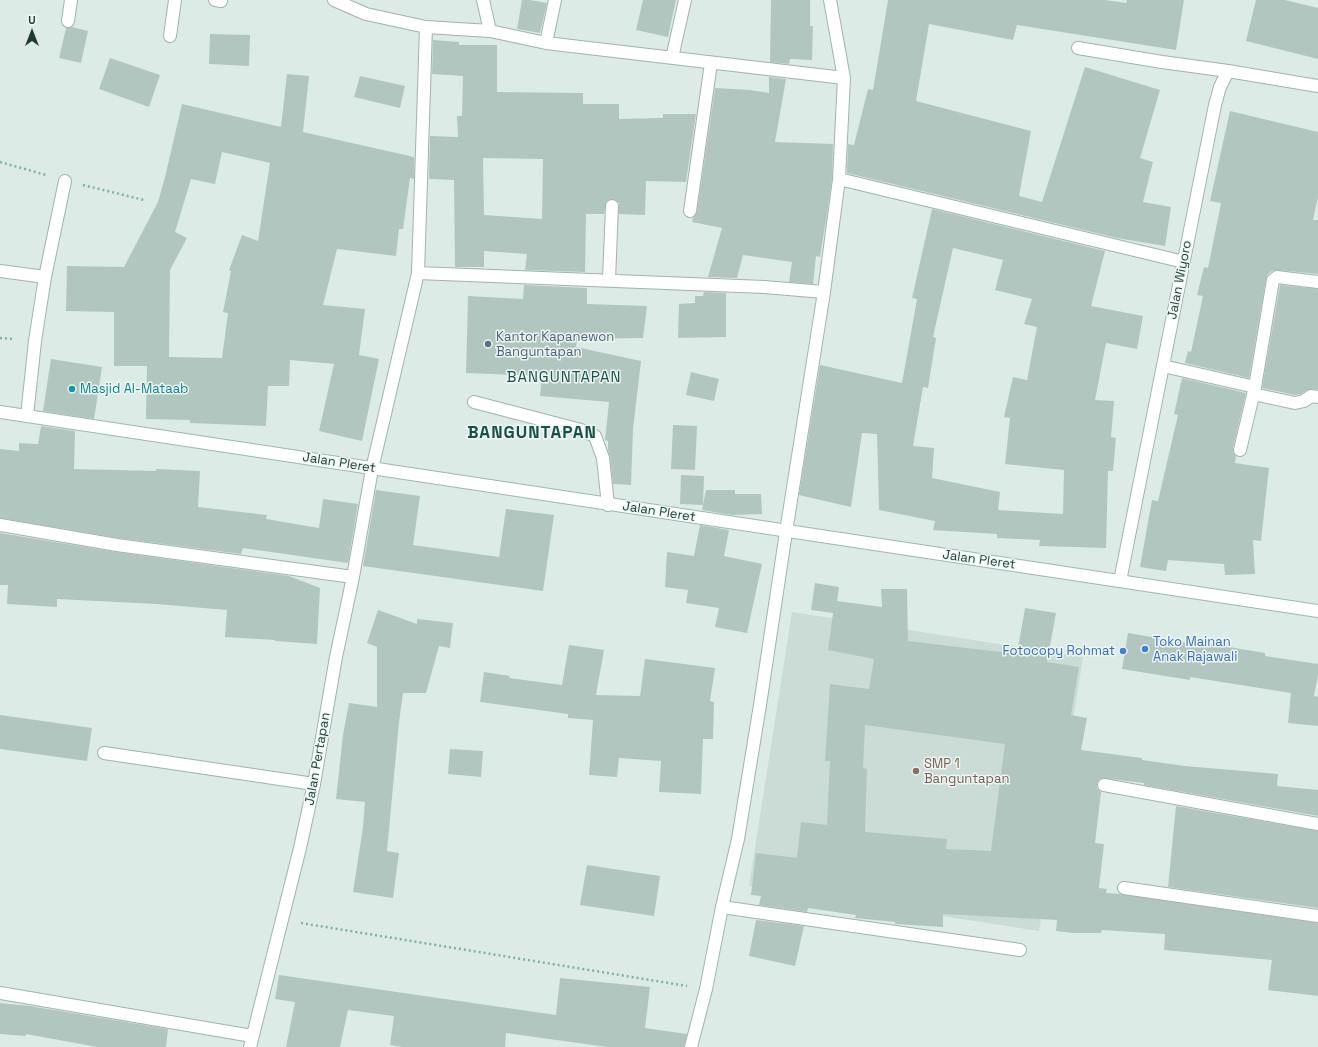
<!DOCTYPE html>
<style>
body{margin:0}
#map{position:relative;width:1318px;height:1047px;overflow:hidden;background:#ddebe7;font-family:"Space Grotesk",sans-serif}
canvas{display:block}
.north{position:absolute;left:12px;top:12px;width:40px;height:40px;-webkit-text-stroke:3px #eef7f4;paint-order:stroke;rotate:0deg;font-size:11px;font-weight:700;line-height:16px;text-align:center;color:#1d3c38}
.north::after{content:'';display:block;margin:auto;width:14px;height:18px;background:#1d3c38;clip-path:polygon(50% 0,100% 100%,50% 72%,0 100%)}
</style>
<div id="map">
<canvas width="1318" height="1047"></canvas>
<div class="north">U</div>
</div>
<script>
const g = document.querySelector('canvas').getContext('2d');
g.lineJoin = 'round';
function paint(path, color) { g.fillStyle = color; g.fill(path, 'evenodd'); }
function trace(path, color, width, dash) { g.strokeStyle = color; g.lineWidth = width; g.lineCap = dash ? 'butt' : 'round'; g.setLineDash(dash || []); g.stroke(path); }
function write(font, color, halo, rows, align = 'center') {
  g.font = font + ' "Space Grotesk",sans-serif'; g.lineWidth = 3; g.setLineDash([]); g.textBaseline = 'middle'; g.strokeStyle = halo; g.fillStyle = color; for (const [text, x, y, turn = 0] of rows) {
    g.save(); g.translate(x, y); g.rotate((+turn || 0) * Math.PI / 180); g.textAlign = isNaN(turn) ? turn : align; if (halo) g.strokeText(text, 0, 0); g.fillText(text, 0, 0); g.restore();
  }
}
paint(new Path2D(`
 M 792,612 L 1083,657 L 1039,931 L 749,886 Z`), '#cbdbd6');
paint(new Path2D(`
 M 522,0 L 530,0 L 547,3 L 540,33 L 517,29 Z
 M 643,0 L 676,0 L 668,37 L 636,30 Z
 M 771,0 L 810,0 L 810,26 L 813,26 L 812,60 L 790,59 L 789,64 L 770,62 Z
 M 888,0 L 1105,0 L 1126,3 L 1127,0 L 1184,0 L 1176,50 L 1017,25 L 1013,40 L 929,24 L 916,101 L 1031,131 L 1019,196 L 1042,202 L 1085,67 L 1160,90 L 1140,158 L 1153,162 L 1143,202 L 1171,207 L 1165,246 L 1117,238 L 847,173 L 848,144 L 854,145 L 868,89 L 873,90 Z
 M 1256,0 L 1285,0 L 1318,8 L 1318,59 L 1246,41 Z
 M 72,27 L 88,31 L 81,63 L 59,58 L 66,28 Z
 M 210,34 L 250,35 L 249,66 L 209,64 Z
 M 433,40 L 459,42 L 459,45 L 497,45 L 497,92 L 583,93 L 583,104 L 619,104 L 619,119 L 663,118 L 663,114 L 696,114 L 686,182 L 646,181 L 645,215 L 619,214 L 619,203 L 616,200 L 612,199 L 608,200 L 606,202 L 604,214 L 586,214 L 585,272 L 525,270 L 527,254 L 484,251 L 484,267 L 455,267 L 454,180 L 429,179 L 430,136 L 458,137 L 457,116 L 462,116 L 463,76 L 432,74 ZM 483,158 L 543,159 L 542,219 L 484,215 Z
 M 110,58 L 160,75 L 149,107 L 99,89 Z
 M 287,74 L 309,76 L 303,132 L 414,157 L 414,179 L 410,178 L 403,229 L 399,229 L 396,256 L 337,249 L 323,305 L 365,309 L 359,355 L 379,359 L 362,441 L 319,431 L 334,364 L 290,360 L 289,386 L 268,386 L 266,426 L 190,423 L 190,420 L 146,419 L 147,366 L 114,366 L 114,312 L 66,311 L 67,266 L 124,267 L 158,202 L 165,177 L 182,104 L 281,127 ZM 222,152 L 270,163 L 258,241 L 242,235 L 229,270 L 231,271 L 223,312 L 228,313 L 222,358 L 169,357 L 170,270 L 187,238 L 175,232 L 191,179 L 215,184 Z
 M 360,76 L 405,86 L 400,108 L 354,97 Z
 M 769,77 L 786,79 L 775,142 L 833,144 L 832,178 L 826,220 L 820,257 L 816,256 L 813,284 L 789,282 L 792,262 L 743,255 L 737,278 L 708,277 L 722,228 L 692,222 L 693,218 L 697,212 L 715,88 L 750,90 L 769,93 Z
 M 1230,111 L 1318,132 L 1318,197 L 1313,220 L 1318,220 L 1318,274 L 1278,270 L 1272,271 L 1268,274 L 1266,279 L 1249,378 L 1185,363 L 1188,351 L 1191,352 L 1203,296 L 1197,295 L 1204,267 L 1208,268 L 1221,203 L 1210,201 Z
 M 932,209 L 1105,251 L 1091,306 L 1143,316 L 1137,349 L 1106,343 L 1095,400 L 1114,401 L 1111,437 L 1116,438 L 1113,471 L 1108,471 L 1106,548 L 1039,546 L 1040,540 L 997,538 L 997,534 L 933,530 L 935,521 L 879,510 L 877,434 L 862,433 L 851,507 L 799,495 L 820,365 L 902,383 L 917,299 L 912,298 ZM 953,248 L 1003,260 L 995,290 L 1032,299 L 1024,324 L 1037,327 L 1027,380 L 1013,377 L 1004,417 L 1010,418 L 1005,464 L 1064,470 L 1063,514 L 998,510 L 1000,492 L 932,478 L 934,448 L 913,446 L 923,387 L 928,388 L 936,338 L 933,337 Z
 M 524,285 L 587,288 L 587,304 L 647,306 L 643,338 L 577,339 L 576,347 L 641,361 L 633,429 L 631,485 L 613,484 L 610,457 L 608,450 L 608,441 L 605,440 L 609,402 L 540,396 L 542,376 L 466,373 L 468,296 L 523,299 Z
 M 1280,285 L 1318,289 L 1318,389 L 1307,390 L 1301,394 L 1295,395 L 1262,388 Z
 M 704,292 L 726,293 L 726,337 L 678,338 L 679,304 L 695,303 L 695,296 L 703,296 Z
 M 51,359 L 102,367 L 94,419 L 43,411 Z
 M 691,372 L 719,379 L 714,401 L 686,395 Z
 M 1182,378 L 1246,393 L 1233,448 L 1233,452 L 1236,456 L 1235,463 L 1269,468 L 1261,541 L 1253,540 L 1255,574 L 1225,575 L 1224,564 L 1168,560 L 1166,571 L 1140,567 L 1152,500 L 1158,501 L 1178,415 L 1174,414 Z
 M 673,425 L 697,426 L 695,470 L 671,469 Z
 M 41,426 L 75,431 L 74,469 L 156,471 L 156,469 L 200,471 L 198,507 L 267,515 L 266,519 L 319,528 L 323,499 L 358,504 L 348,563 L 243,548 L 241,554 L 118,538 L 0,518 L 0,449 L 19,451 L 19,443 L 38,444 Z
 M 681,475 L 704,476 L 703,505 L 706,490 L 735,490 L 735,494 L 761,494 L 762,514 L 732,515 L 702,510 L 703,505 L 680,504 Z
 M 376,490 L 420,496 L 413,545 L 499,557 L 506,509 L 554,515 L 543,591 L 363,566 Z
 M 700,525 L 729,530 L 724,556 L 762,564 L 747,633 L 715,627 L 719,608 L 686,603 L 688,590 L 665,587 L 667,552 L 694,556 Z
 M 0,533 L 116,552 L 289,576 L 320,588 L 317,644 L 275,641 L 275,640 L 225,637 L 227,610 L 156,604 L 57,599 L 57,607 L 7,604 L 8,585 L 0,585 Z
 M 815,583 L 839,587 L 837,601 L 882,607 L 881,589 L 907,589 L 908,641 L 1017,654 L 1025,608 L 1056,613 L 1047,662 L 1079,667 L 1071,715 L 1087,718 L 1081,750 L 1142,758 L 1142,760 L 1185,766 L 1278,774 L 1277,786 L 1318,790 L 1318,816 L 1144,785 L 1144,783 L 1102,778 L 1099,780 L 1097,784 L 1097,788 L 1101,792 L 1095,843 L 1104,844 L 1099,888 L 1107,889 L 1106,893 L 1120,894 L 1318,923 L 1318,996 L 1268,990 L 1272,960 L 1164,950 L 1165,934 L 1102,930 L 1101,933 L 1073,933 L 1056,931 L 1057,920 L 943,914 L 943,927 L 895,924 L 895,922 L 855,918 L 856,915 L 808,908 L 807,912 L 759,905 L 761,896 L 751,895 L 756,853 L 797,858 L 801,822 L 827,825 L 830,761 L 825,761 L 830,684 L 869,689 L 874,659 L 828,650 L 833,613 L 811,610 ZM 865,725 L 1005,744 L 991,851 L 946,849 L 947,839 L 865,832 L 867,769 L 863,768 Z
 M 378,610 L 417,624 L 417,619 L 453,623 L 450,648 L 439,646 L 426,693 L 403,693 L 399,722 L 387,851 L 399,853 L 393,898 L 353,892 L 363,827 L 365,802 L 336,799 L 343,735 L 349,703 L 377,707 L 377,647 L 367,643 Z
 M 1128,633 L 1199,645 L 1199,642 L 1265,653 L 1265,656 L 1318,664 L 1318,675 L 1314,696 L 1318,697 L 1318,726 L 1288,723 L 1291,693 L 1190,677 L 1190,680 L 1122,669 Z
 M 569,645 L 604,650 L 596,695 L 640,696 L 645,659 L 715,668 L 710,701 L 714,702 L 713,739 L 703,739 L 701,794 L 659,792 L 661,761 L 619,758 L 617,777 L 589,775 L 593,720 L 568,718 L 568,714 L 480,702 L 484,672 L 510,676 L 509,678 L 562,685 Z
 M 0,715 L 92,728 L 87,761 L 0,749 Z
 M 450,749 L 483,751 L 481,777 L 448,774 Z
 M 1176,806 L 1318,831 L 1318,908 L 1168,887 Z
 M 587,865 L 660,876 L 654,916 L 580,905 Z
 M 756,920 L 804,926 L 795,966 L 749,956 Z
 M 279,975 L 556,1015 L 560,978 L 650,987 L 645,1028 L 687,1034 L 684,1047 L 607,1047 L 506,1033 L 505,1047 L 402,1047 L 390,1045 L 394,1016 L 348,1010 L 340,1047 L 286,1047 L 295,1002 L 275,999 Z
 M 0,1003 L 30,1006 L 168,1029 L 166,1047 L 97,1047 L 26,1034 L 26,1036 L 0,1034 Z`), '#b2c6c0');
const service = new Path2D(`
 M 1078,48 L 1162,62 L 1228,71
 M 104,753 L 314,784
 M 722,907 L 1020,950`);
const minor = new Path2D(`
 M 215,0 L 221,1
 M 334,0 L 366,14 L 426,27 L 490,31 L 546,43 L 844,78
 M 483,0 L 490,31
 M 68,21 L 71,0
 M 170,36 L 175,0
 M 546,43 L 555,0
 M 672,58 L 685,0
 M 839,179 L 1184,262
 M 690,211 L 711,63
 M 0,271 L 45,277
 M 418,273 L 764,287 L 824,292
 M 609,280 L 612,206
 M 1163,366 L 1255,387 L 1273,280 L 1277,277 L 1318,282
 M 1253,394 L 1295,403 L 1304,401 L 1311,396 L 1318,397
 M 474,402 L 581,430 L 595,436 L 603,458 L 608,505
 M 27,416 L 35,341 L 45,277 L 65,181
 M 1240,450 L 1255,387
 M 0,525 L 117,545 L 353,577
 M 1104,785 L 1318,824
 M 1124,888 L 1318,916
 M 0,993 L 252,1036
 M 250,1047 L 300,848 L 314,784 L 336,657 L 353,577 L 372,469 L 418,273 L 426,27
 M 691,1047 L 706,989 L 722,907 L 738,839 L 760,705 L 786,532 L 824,292 L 839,179 L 844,78 L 830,0`);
const tertiary = new Path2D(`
 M 1120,581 L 1215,105 L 1220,87 L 1228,71 L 1318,86`);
const secondary = new Path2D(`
 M 0,412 L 1318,611`);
trace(service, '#a0b3af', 14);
trace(minor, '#a0b3af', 14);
trace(tertiary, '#a0b3af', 14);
trace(secondary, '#9bb8b1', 14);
trace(new Path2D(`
 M 0,162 L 46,175
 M 83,185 L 144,200
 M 0,338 L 15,339
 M 301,923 L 687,986`), '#7ab2a8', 2.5, [2, 3]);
trace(service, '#fff', 12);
trace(minor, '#fff', 12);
trace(tertiary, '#fff', 12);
trace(secondary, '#fff', 12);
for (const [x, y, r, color] of [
 [488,344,4,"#5c6f8a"],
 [72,389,4,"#0f9aa8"],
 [1145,649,4,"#3f7fe0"],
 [1123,651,4,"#3f7fe0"],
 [916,771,4,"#8d6e63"]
]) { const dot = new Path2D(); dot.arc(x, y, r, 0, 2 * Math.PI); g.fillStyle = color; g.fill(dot); trace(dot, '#eef7f4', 1.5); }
write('13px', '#1d3c38', '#eef7f4', [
 ["Jalan Wiyoro",1180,280,-79],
 ["Jalan Pleret",339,463,9],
 ["Jalan Pleret",659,512,9],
 ["Jalan Pleret",979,560,8],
 ["Jalan Pertapan",318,759,-80]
]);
write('13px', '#4e5e75', '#eef7f4', [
 ["Kantor Kapanewon",496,337],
 ["Banguntapan",496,352]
], 'left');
write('13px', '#0d838f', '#eef7f4', [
 ["Masjid Al-Mataab",80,389]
], 'left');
write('13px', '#366cbe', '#eef7f4', [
 ["Toko Mainan",1153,642],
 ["Anak Rajawali",1153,657],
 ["Fotocopy Rohmat",1115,651,"right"]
], 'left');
write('13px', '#785e54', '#eef7f4', [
 ["SMP 1",924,764],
 ["Banguntapan",924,779]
], 'left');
g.letterSpacing = '1px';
write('15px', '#175049', '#eef7f4', [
 ["BANGUNTAPAN",564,378]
]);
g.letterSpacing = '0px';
g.letterSpacing = '1px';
write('bold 17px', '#175049', '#eef7f4', [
 ["BANGUNTAPAN",532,433]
]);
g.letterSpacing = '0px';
</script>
